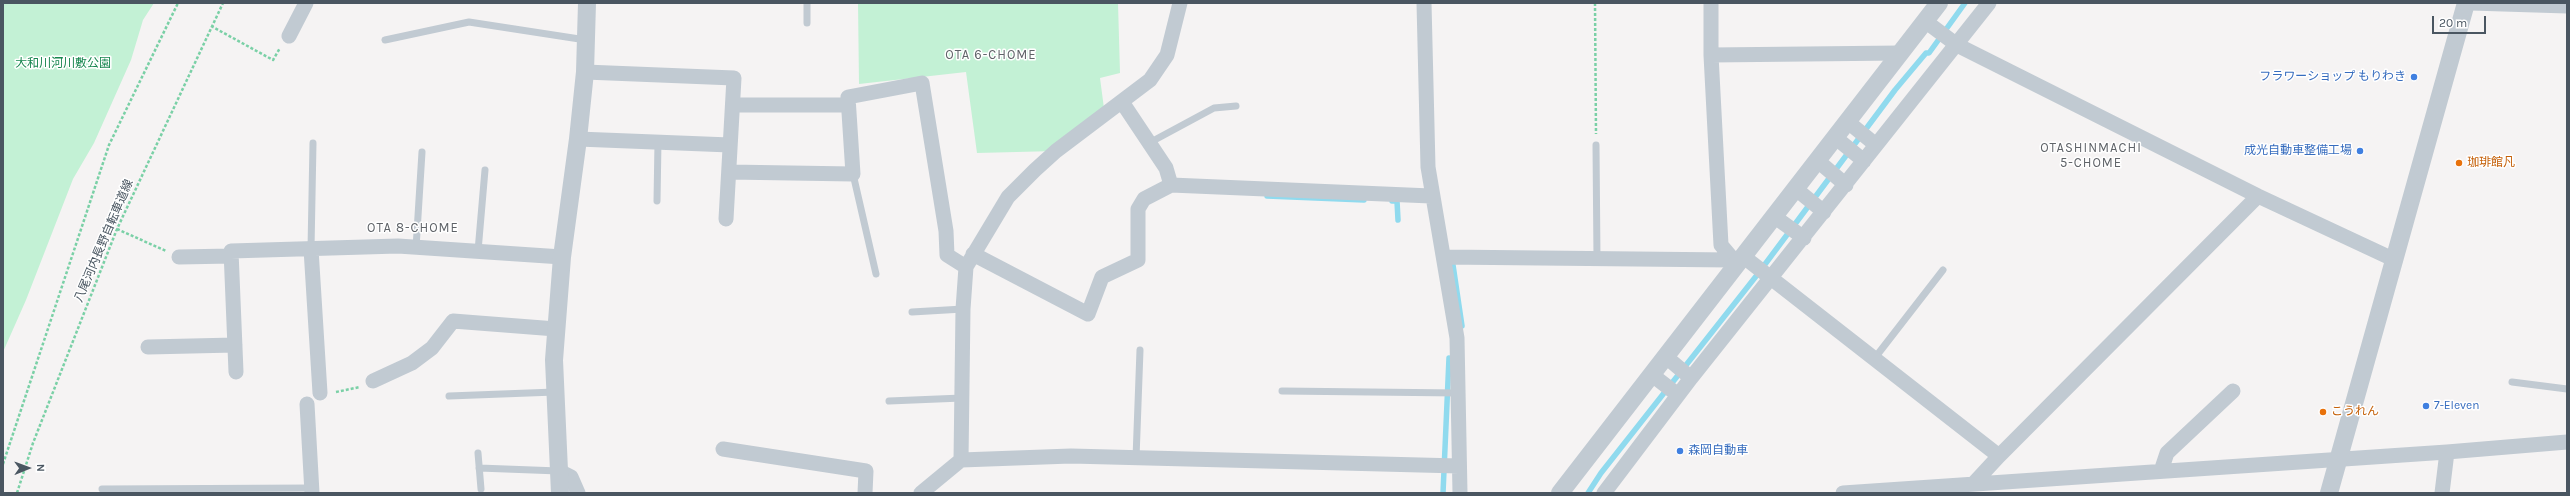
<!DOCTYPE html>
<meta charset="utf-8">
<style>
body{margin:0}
#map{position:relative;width:2570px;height:496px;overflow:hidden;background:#f5f3f3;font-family:Karla,sans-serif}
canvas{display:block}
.frame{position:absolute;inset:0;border:4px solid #4a5661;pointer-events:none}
.north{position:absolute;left:8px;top:448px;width:40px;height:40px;-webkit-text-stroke:3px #fff;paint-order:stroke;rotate:89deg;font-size:11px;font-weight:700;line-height:16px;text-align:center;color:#4a5661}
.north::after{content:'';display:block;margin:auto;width:14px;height:18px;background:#4a5661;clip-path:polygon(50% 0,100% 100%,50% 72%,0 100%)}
.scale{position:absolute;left:2432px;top:16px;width:54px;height:18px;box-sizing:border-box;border:2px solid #4a5661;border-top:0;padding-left:5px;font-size:12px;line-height:14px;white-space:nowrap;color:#4a5661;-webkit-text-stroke:3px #fff;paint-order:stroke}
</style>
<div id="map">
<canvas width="2570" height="496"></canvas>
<div class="frame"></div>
<div class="north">N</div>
<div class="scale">20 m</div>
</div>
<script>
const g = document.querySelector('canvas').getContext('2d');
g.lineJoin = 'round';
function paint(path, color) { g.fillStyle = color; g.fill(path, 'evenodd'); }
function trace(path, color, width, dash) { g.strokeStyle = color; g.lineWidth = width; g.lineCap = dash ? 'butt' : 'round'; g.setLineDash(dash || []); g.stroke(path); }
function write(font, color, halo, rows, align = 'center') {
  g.font = font + ' Karla,"Noto Sans JP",sans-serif'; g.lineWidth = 3; g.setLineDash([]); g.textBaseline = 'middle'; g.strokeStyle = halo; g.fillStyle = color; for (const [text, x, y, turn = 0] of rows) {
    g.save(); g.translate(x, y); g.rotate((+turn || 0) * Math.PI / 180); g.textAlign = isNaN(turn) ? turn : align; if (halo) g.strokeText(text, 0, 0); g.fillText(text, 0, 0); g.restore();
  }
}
paint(new Path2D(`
 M 3,3 L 154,3 L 143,20 L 131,60 L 94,143 L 73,179 L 26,300 L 3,352 Z
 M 858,3 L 1118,3 L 1120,73 L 1100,78 L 1105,116 L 1056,151 L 977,153 L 966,72 L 859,84 Z`), '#c3f1d5');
trace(new Path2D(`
 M 1267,196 L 1364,200
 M 1392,201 L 1397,201 L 1398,220
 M 1453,265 L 1462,326
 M 1443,493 L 1449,358
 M 1588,493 L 1601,473 L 1757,275 L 1895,90 L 1926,53 L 1929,53 L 1965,3`), '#90daee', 5.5);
trace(new Path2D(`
 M 1595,3 L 1596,134
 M 211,26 L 273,60 L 280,48
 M 117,229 L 166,251
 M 336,392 L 360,387
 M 3,464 L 109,145 L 178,3
 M 17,493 L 33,443 L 117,229 L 223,3`), '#7ad0a6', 2.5, [3, 2]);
trace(new Path2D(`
 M 807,23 L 807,3
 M 385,40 L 469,22 L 586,40
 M 1149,143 L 1214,108 L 1236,106
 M 1596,145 L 1597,259
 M 853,174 L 876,274
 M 657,201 L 658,142
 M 416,248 L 422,152
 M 311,249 L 313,143
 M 478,251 L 485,170
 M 912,312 L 963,309
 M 1874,359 L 1943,270
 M 2512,382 L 2567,389
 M 1282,391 L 1458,393
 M 449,396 L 555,392
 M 889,401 L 962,398
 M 478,453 L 481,489
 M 1136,458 L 1140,350
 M 479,468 L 559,471
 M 102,489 L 312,488`), '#c1cad2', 7);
trace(new Path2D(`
 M 1424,3 L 1428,167 L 1457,338 L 1460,493
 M 1711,3 L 1711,55 L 1721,245 L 1737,264
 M 2471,3 L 2567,6
 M 1925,21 L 1957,45 L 2258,196 L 2395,260
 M 289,36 L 306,3
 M 1711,55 L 1900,53
 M 585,72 L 734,78 L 726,219
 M 1122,102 L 1166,168 L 1171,185
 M 733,105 L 848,105
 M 1848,122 L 1876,145
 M 1836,138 L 1864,161
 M 578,139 L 730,145
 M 1818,161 L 1846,185
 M 729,172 L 853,174 L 848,97 L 922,83 L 946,231 L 947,255 L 966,267
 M 1796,189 L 1824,212
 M 1775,217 L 1804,238
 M 311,249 L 320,393
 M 973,254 L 1088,314 L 1102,277 L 1138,260 L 1138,209 L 1144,199 L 1171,185 L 1431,196
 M 179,257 L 231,256
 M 1445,257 L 1731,260
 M 1744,257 L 1999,456 L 1974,483
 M 148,347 L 235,345
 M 1665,356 L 1691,378
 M 236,372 L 231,251 L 398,246 L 562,257
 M 1651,374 L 1678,395
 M 373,381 L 412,363 L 432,348 L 453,321 L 556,329
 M 307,404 L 312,493
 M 723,449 L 866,471 L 865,493
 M 1999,456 L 2258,196
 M 961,460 L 963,309 L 966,267 L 1008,197 L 1035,170 L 1056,151 L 1150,80 L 1167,55 L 1180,3
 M 559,471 L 571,477 L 578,493
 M 2161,471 L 2167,453 L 2233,391
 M 921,493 L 961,460 L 1071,456 L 1459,466
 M 1604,493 L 1691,378 L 1989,3
 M 1843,493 L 2447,452 L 2567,442
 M 2442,493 L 2447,452`), '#c1cad2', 15);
trace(new Path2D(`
 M 560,493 L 554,360 L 562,257 L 578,139 L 585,72 L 587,3
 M 1560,493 L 1939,3
 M 2329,493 L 2466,3`), '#c1cad2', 18);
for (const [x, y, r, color] of [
 [2414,77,4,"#3f7fe0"],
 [2360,151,4,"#3f7fe0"],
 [2459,163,4,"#e8710a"],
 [2426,406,4,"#3f7fe0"],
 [2323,412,4,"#e8710a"],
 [1680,451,4,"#3f7fe0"]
]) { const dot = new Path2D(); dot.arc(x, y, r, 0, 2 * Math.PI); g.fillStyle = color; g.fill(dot); trace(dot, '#fff', 1.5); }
write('12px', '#17864f', '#fff', [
 ["大和川河川敷公園",63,64]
]);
write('12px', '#366cbe', '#fff', [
 ["フラワーショップ もりわき",2406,77],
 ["成光自動車整備工場",2352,151],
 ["7-Eleven",2434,406,"left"],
 ["森岡自動車",1688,451,"left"]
], 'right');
write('12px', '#c56008', '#fff', [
 ["珈琲館凡",2467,163],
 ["こうれん",2331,412]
], 'left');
write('12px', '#4a5661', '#fff', [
 ["八尾河内長野自転車道線",104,241,-67]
]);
g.letterSpacing = '1px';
write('13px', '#5f6368', '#fff', [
 ["OTA 6-CHOME",991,55],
 ["OTASHINMACHI",2091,148],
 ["5-CHOME",2091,163],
 ["OTA 8-CHOME",413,228]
]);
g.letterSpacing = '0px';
</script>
